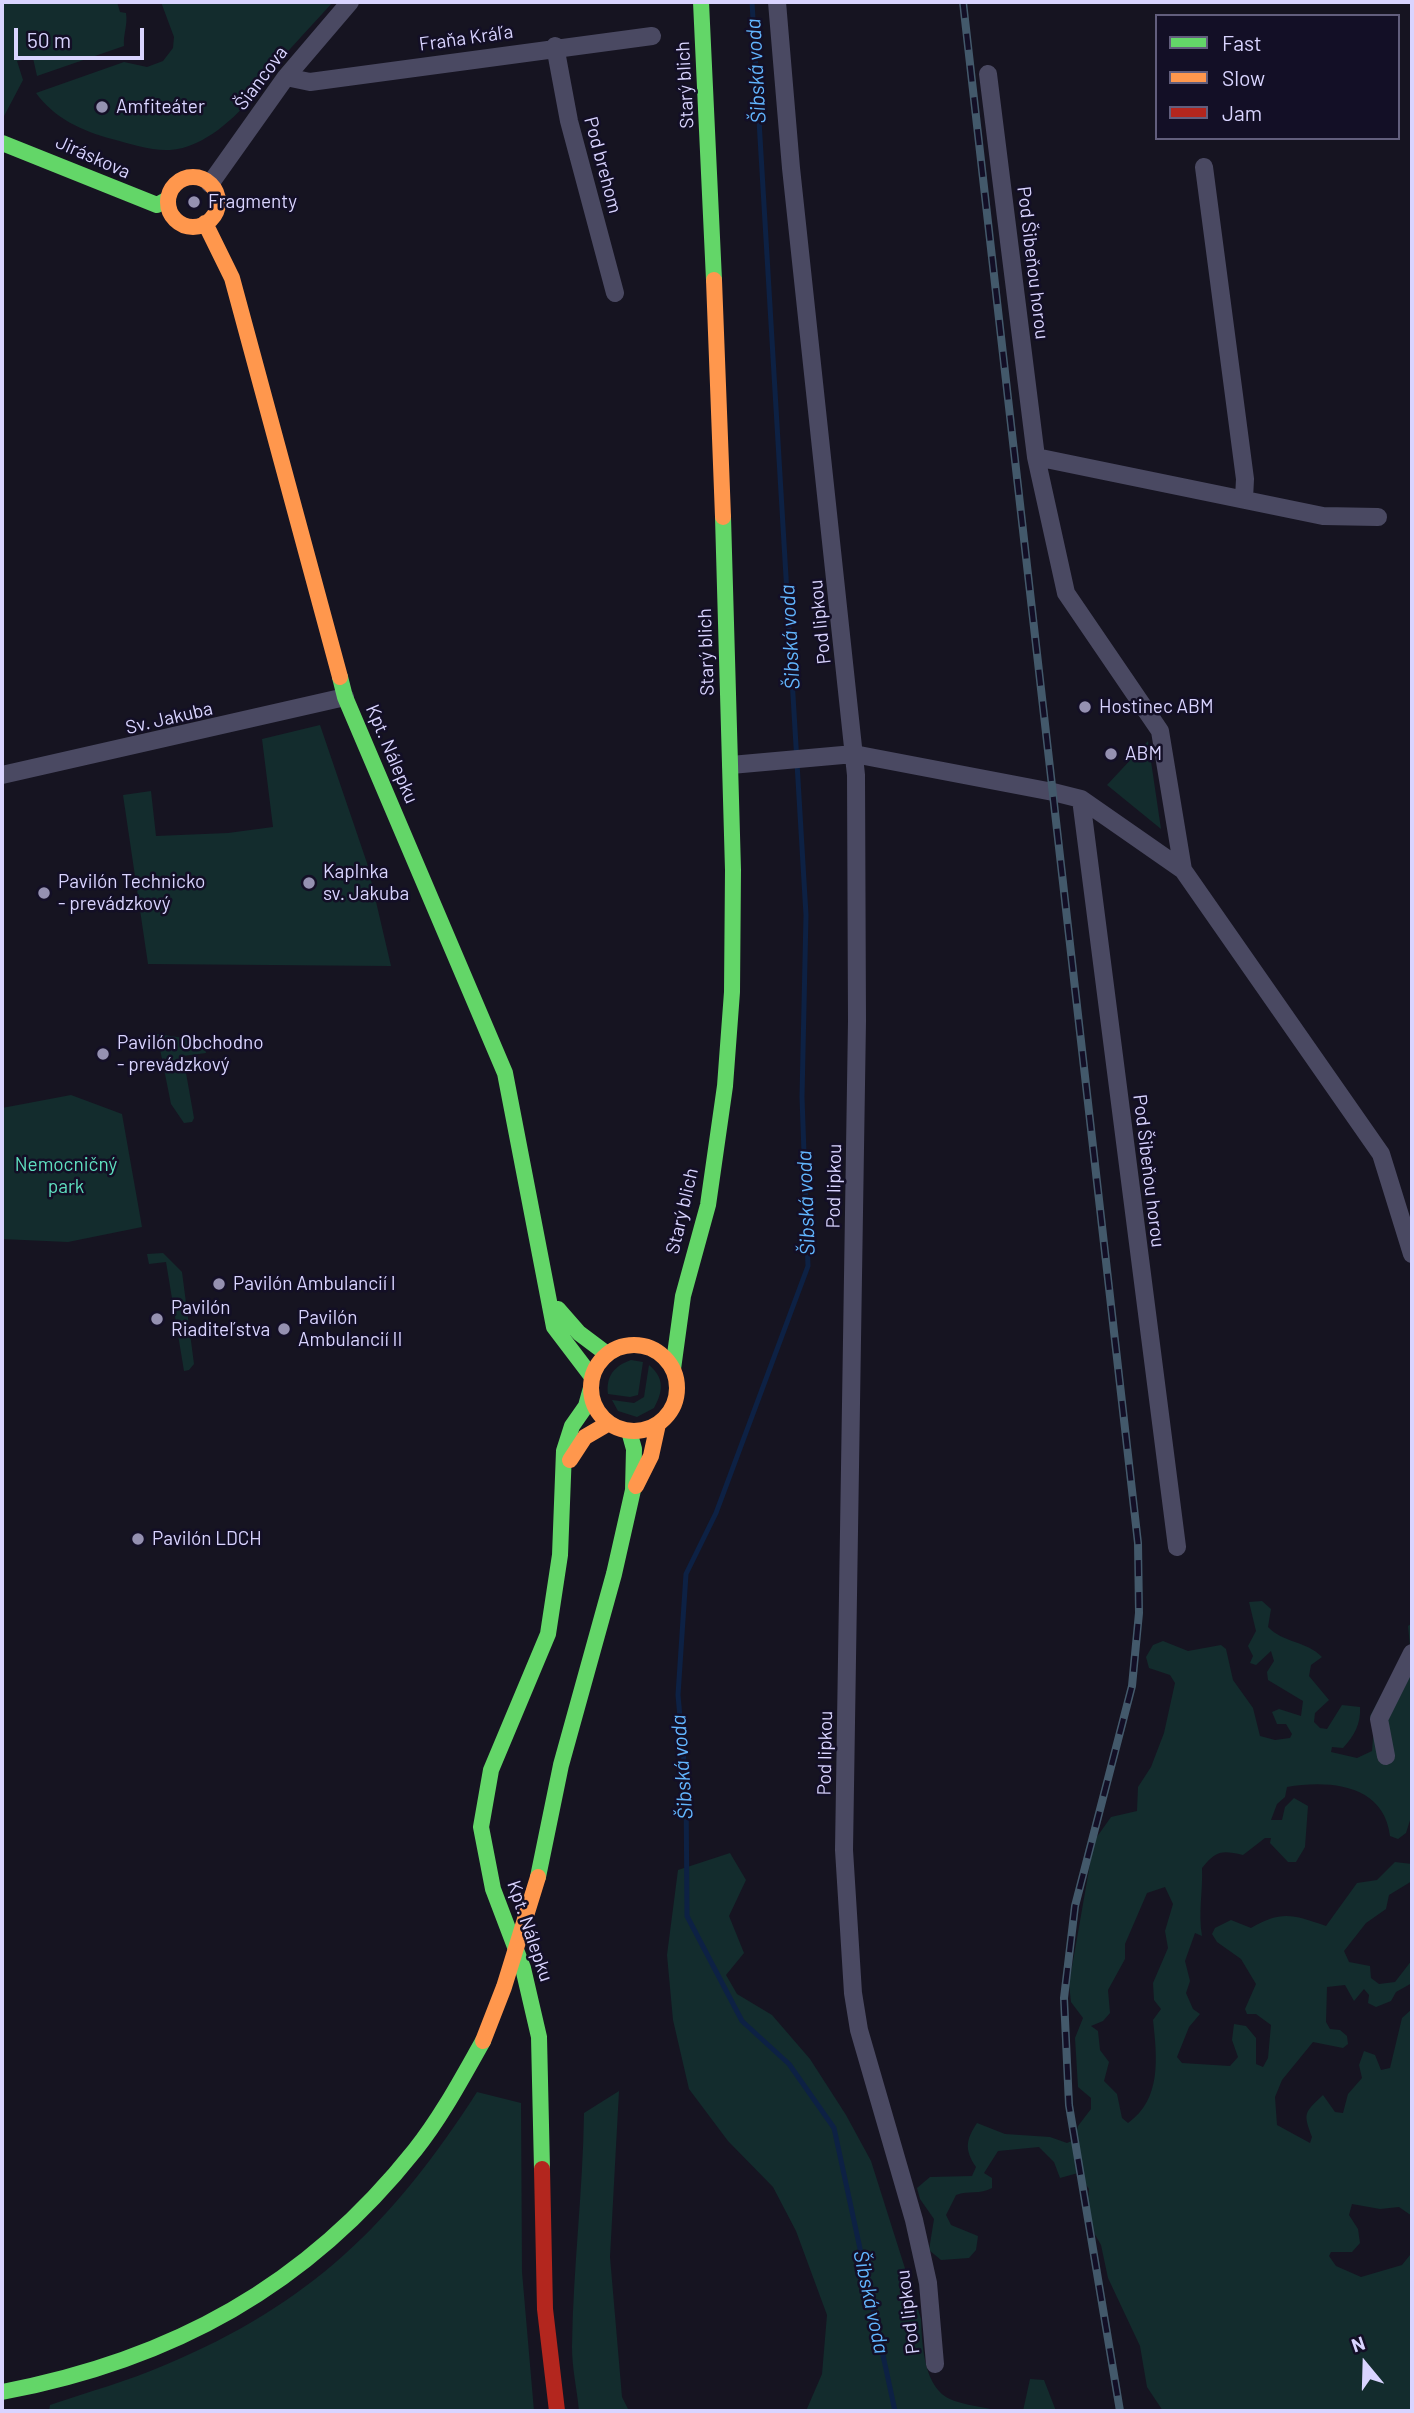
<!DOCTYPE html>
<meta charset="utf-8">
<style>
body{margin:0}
#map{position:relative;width:1414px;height:2413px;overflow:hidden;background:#161421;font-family:Barlow,sans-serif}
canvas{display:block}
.frame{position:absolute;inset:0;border:4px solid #d9d4ff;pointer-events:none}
.legend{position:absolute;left:1155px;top:14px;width:245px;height:126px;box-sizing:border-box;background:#130f26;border:2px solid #625e7d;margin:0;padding:9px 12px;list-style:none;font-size:21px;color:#d9d4ff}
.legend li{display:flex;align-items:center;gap:14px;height:35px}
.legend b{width:35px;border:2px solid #625e7d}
.north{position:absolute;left:1330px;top:2329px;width:70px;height:70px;-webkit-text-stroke:5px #130f26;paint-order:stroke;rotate:341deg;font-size:19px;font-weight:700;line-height:28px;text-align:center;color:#d9d4ff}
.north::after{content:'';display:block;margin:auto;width:24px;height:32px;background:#d9d4ff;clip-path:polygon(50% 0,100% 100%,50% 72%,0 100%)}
.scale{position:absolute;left:14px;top:28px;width:130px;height:32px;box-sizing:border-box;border:4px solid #d9d4ff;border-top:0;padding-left:9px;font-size:21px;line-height:24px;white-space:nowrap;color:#d9d4ff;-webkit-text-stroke:5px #130f26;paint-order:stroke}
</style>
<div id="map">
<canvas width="1414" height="2413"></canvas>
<div class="frame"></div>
<ul class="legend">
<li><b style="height:9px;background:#63d668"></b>Fast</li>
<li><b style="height:9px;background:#ff974d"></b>Slow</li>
<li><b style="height:9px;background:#b3261e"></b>Jam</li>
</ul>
<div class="north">N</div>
<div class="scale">50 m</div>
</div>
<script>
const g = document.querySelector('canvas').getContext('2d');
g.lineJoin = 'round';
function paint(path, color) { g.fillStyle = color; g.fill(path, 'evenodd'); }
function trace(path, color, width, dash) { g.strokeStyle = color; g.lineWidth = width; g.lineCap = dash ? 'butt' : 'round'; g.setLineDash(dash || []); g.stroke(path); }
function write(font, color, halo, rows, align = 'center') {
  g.font = font + ' Barlow,sans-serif'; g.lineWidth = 5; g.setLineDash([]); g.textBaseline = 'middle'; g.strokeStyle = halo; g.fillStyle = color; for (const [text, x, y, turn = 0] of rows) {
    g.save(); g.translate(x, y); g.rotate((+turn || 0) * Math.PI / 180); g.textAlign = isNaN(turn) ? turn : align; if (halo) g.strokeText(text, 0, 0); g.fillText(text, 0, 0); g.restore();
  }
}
paint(new Path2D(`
 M 2,2 L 117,2 L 120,12 L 126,13 C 128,25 123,34 124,46 L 37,76 L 33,58 L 17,61 L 23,80 L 2,120 Z
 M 161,2 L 333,2 C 314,23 294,44 276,65 C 269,73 264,84 257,92 C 236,117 204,148 170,150 C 151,151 131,144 112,139 C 82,131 54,118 36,93 L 124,62 L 147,67 L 163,61 L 173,48 L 174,37 Z
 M 320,725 L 367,863 L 391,966 L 148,964 L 123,795 L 151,791 L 156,836 L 228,833 L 273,827 L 262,739 Z
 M 1148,741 L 1161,829 L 1107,785 Z
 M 157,1034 L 204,1041 L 206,1053 L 183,1056 L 194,1118 L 192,1122 L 184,1123 L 171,1104 Z
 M 71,1095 L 122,1114 L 142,1227 L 68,1242 L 2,1239 L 2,1108 Z
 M 163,1253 L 182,1272 L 194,1364 L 189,1370 L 184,1371 L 166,1262 L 149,1264 L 147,1254 Z
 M 631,1360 L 643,1362 L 638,1395 L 630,1397 L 608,1394 C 606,1376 614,1366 631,1360 Z
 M 649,1365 C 665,1378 663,1392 654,1408 L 637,1417 L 618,1411 L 612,1400 L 634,1403 L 644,1397 Z
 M 1262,1601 L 1271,1609 L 1268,1627 C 1283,1643 1307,1641 1322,1657 L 1311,1665 L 1309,1676 L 1329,1700 L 1315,1713 L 1314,1722 L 1320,1728 L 1327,1729 L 1342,1705 L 1360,1707 C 1361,1724 1354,1736 1343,1748 L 1332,1747 L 1331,1752 L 1357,1758 L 1372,1751 L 1374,1725 L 1370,1716 L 1384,1690 L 1411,1656 L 1408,1626 L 1412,1623 L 1412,1814 L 1406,1833 L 1398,1839 L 1390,1836 C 1384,1784 1329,1780 1287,1787 L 1285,1797 L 1277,1804 L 1271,1820 L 1282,1820 L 1285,1807 L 1294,1798 L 1308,1806 L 1305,1847 L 1296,1862 L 1288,1862 L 1270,1843 L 1271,1838 L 1265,1838 L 1243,1855 C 1221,1850 1216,1851 1202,1868 C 1203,1892 1198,1912 1202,1936 L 1195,1933 L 1185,1961 L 1190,1981 L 1186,1993 L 1193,2009 L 1200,2014 L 1189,2027 L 1177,2057 L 1182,2063 L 1230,2066 L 1238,2057 L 1232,2040 L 1234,2024 L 1246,2026 L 1256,2038 L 1256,2064 L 1263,2067 L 1268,2058 L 1271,2025 L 1256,2014 L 1247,2014 L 1245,2009 L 1256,1984 L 1241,1959 L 1217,1942 L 1212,1934 L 1215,1928 L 1231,1920 L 1251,1928 C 1282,1910 1293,1915 1326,1926 L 1357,1883 L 1377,1880 L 1395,1862 L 1412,1864 L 1412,1881 L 1389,1895 L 1386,1909 L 1366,1923 L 1344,1951 L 1349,1962 L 1370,1966 L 1371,1978 L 1379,1984 L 1395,1982 L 1412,1960 L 1412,1983 L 1396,1992 L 1391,2001 L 1376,2007 L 1368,2003 L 1369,1995 L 1364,1989 L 1354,2001 L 1345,1985 L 1327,1987 L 1326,2022 L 1330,2029 L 1340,2030 L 1347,2036 L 1348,2044 L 1343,2048 L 1313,2042 L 1282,2080 L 1275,2097 L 1277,2125 L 1310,2143 L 1312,2137 C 1303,2113 1304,2113 1323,2095 L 1335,2112 L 1343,2113 L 1348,2094 L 1362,2078 L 1359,2065 L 1364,2051 L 1375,2055 L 1381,2070 L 1390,2068 L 1402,2018 L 1412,2009 L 1412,2216 L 1399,2207 L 1380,2209 L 1352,2204 L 1349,2215 L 1358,2229 L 1360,2243 L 1352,2252 L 1331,2252 L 1329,2256 L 1336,2266 L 1361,2277 L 1402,2265 L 1410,2255 L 1412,2224 L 1412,2411 L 1163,2411 L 1147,2387 L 1140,2346 L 1108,2278 L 1101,2245 L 1086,2219 L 1089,2189 L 1078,2173 L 1060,2178 L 1054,2162 L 1039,2147 L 998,2151 L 984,2173 L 992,2178 L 992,2188 C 980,2195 969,2190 956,2195 L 946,2215 L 951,2225 L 978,2236 L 976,2250 L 969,2258 L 941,2260 L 929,2250 L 934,2219 L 920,2199 L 917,2188 L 930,2177 L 972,2176 L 976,2167 C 964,2149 966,2140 977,2123 L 1005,2134 L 1050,2137 L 1067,2143 L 1074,2140 L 1078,2126 L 1091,2109 L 1091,2098 L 1078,2087 L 1075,2038 L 1083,2018 L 1071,2002 L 1069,1984 L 1094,1841 L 1111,1817 L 1137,1811 L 1138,1787 L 1151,1767 L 1164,1733 L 1175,1683 L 1170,1675 L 1149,1668 L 1146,1657 L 1153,1645 L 1163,1641 L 1188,1651 L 1221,1645 L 1226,1649 L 1233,1680 L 1253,1708 L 1260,1736 L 1275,1740 L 1290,1738 L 1292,1734 L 1286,1724 L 1277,1724 L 1272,1712 L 1279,1709 L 1301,1716 L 1303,1701 L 1268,1680 L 1267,1672 L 1274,1661 L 1271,1651 L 1256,1665 L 1250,1663 L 1253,1656 L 1248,1646 L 1256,1631 L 1249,1602 ZM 1165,1887 L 1173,1904 L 1165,1931 L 1168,1948 L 1153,1983 L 1154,2000 L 1161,2009 L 1153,2020 C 1157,2057 1162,2099 1128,2123 L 1122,2118 L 1117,2094 L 1104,2081 L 1109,2062 L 1100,2050 L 1098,2031 L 1091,2026 L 1103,2021 L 1110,2013 L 1108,1990 L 1125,1959 L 1125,1944 L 1147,1893 Z
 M 730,1853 L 746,1880 L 729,1916 L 744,1953 L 726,1975 L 737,1994 L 772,2015 L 810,2059 L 846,2115 L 871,2161 L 921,2319 C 922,2342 923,2382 946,2397 C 957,2404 987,2408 1001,2411 L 806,2411 L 822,2374 L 827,2315 L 796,2231 L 773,2187 L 728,2141 L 689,2089 L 673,2020 L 667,1955 L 678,1870 Z
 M 619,2091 L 610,2257 L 622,2397 L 629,2411 L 579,2411 C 577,2390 572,2368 572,2347 C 573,2269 583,2191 584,2113 Z
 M 477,2092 L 521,2103 L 522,2272 L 534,2411 L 49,2411 L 50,2405 C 88,2392 128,2381 165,2365 C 311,2304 393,2223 477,2092 Z
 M 1030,2379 L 1044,2380 L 1056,2411 L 1023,2411 Z`), '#132c2d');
trace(new Path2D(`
 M 752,2 L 806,915 L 802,1097 L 808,1266 L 716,1513 L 686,1574 L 678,1695 L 686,1784 L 687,1916 L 742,2021 L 789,2064 L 834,2128 L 895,2411`), '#0d2144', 5);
trace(new Path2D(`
 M 777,2 L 791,168 L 856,775 L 857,1021 L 844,1850 L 853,1993 L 859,2030 L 914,2220 L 928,2283 L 935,2364
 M 555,46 L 569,121 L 615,293
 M 988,74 L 1036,457 L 1066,593 L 1160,731 L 1183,870
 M 286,77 L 310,82 L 652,36
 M 1204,167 L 1245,479 L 1244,499
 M 210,184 L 286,77 L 350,2
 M 1036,457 L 1323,516 L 1378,517
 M 731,765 L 854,754 L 1053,792 L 1081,799 L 1183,870 L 1381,1154 L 1412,1254
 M 2,775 L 345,697
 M 1081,799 L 1177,1547
 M 1386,1756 L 1379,1719 L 1412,1653`), '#4a4962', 18);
trace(new Path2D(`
 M 701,2 L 714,280
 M 2,143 L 157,205 L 168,199
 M 340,677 L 345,697 L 505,1073 L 554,1327 L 592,1377
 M 558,1309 L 579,1333 L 607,1354
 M 673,1369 L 683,1296 L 708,1205 L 725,1086 L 732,992 L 733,870 L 723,517
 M 538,1877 L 561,1765 L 614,1574 L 633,1490 L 634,1449 L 629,1431
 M 542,2169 L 539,2037 L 523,1968 L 493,1889 L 481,1827 L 491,1770 L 548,1634 L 560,1555 L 564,1451 L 572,1426 L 586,1406 L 591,1388
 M 2,2392 C 172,2360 307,2286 415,2150 C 442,2116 462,2078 483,2041`), '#63d668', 16);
trace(new Path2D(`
 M168 202a25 25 0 1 1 50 0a25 25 0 1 1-50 0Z
 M 205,223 L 232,278 L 340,677
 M 714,280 L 723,517
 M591 1388a43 43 0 1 1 86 0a43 43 0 1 1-86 0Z
 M 570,1460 L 585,1437 L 609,1423
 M 636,1486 L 651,1456 L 658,1424`), '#ff974d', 16);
trace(new Path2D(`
 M 542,2169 L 545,2309 L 557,2411`), '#b3261e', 16);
const rail = new Path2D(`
 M 963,2 L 1138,1543 L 1139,1613 L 1132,1686 L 1075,1906 L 1064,1998 L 1069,2105 L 1120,2411`);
trace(rail, '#43596b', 8);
trace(rail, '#130f26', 5, [16]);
trace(new Path2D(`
 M 483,2041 L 504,1987 L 538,1877`), '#ff974d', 16);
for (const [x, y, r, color] of [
 [102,107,7,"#9591b1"],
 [194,202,7,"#9591b1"],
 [1085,707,7,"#9591b1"],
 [1111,754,7,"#9591b1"],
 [309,883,7,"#9591b1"],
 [44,893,7,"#9591b1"],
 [103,1054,7,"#9591b1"],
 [219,1284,7,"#9591b1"],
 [157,1319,7,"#9591b1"],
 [284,1329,7,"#9591b1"],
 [138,1539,7,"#9591b1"]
]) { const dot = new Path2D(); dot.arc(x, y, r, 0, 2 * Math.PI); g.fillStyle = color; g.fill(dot); trace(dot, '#130f26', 2.5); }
write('19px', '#d9d4ff', '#130f26', [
 ["Fraňa Kráľa",466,38,-8],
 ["Šiancova",261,78,-53],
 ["Starý blich",685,85,-93],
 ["Jiráskova",93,157,24],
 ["Pod brehom",603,165,75],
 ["Pod Šibeňou horou",1033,263,83],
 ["Pod lipkou",820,622,-96],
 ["Starý blich",706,652,-92],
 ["Sv. Jakuba",169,718,-13],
 ["Kpt. Nálepku",392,754,67],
 ["Pod Šibeňou horou",1149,1171,83],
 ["Pod lipkou",834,1186,-89],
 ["Starý blich",682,1211,-77],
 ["Pod lipkou",825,1753,-89],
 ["Kpt. Nálepku",530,1931,71],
 ["Pod lipkou",908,2312,-97]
]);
write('19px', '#d9d4ff', '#130f26', [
 ["Amfiteáter",116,107],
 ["Fragmenty",208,202],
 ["Hostinec ABM",1099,707],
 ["ABM",1125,754],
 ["Kaplnka",323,872],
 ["sv. Jakuba",323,894],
 ["Pavilón Technicko",58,882],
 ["- prevádzkový",58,904],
 ["Pavilón Obchodno",117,1043],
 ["- prevádzkový",117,1065],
 ["Pavilón Ambulancií I",233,1284],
 ["Pavilón",171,1308],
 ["Riaditeľstva",171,1330],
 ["Pavilón",298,1318],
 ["Ambulancií II",298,1340],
 ["Pavilón LDCH",152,1539]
], 'left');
write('19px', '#5fe0c0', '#130f26', [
 ["Nemocničný",66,1165],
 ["park",66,1187]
]);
write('italic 21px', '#62b6ff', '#130f26', [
 ["Šibská voda",756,71,-93],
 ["Šibská voda",790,637,-93],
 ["Šibská voda",806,1203,-92],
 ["Šibská voda",682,1767,-94],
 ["Šibská voda",871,2302,78]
]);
</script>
